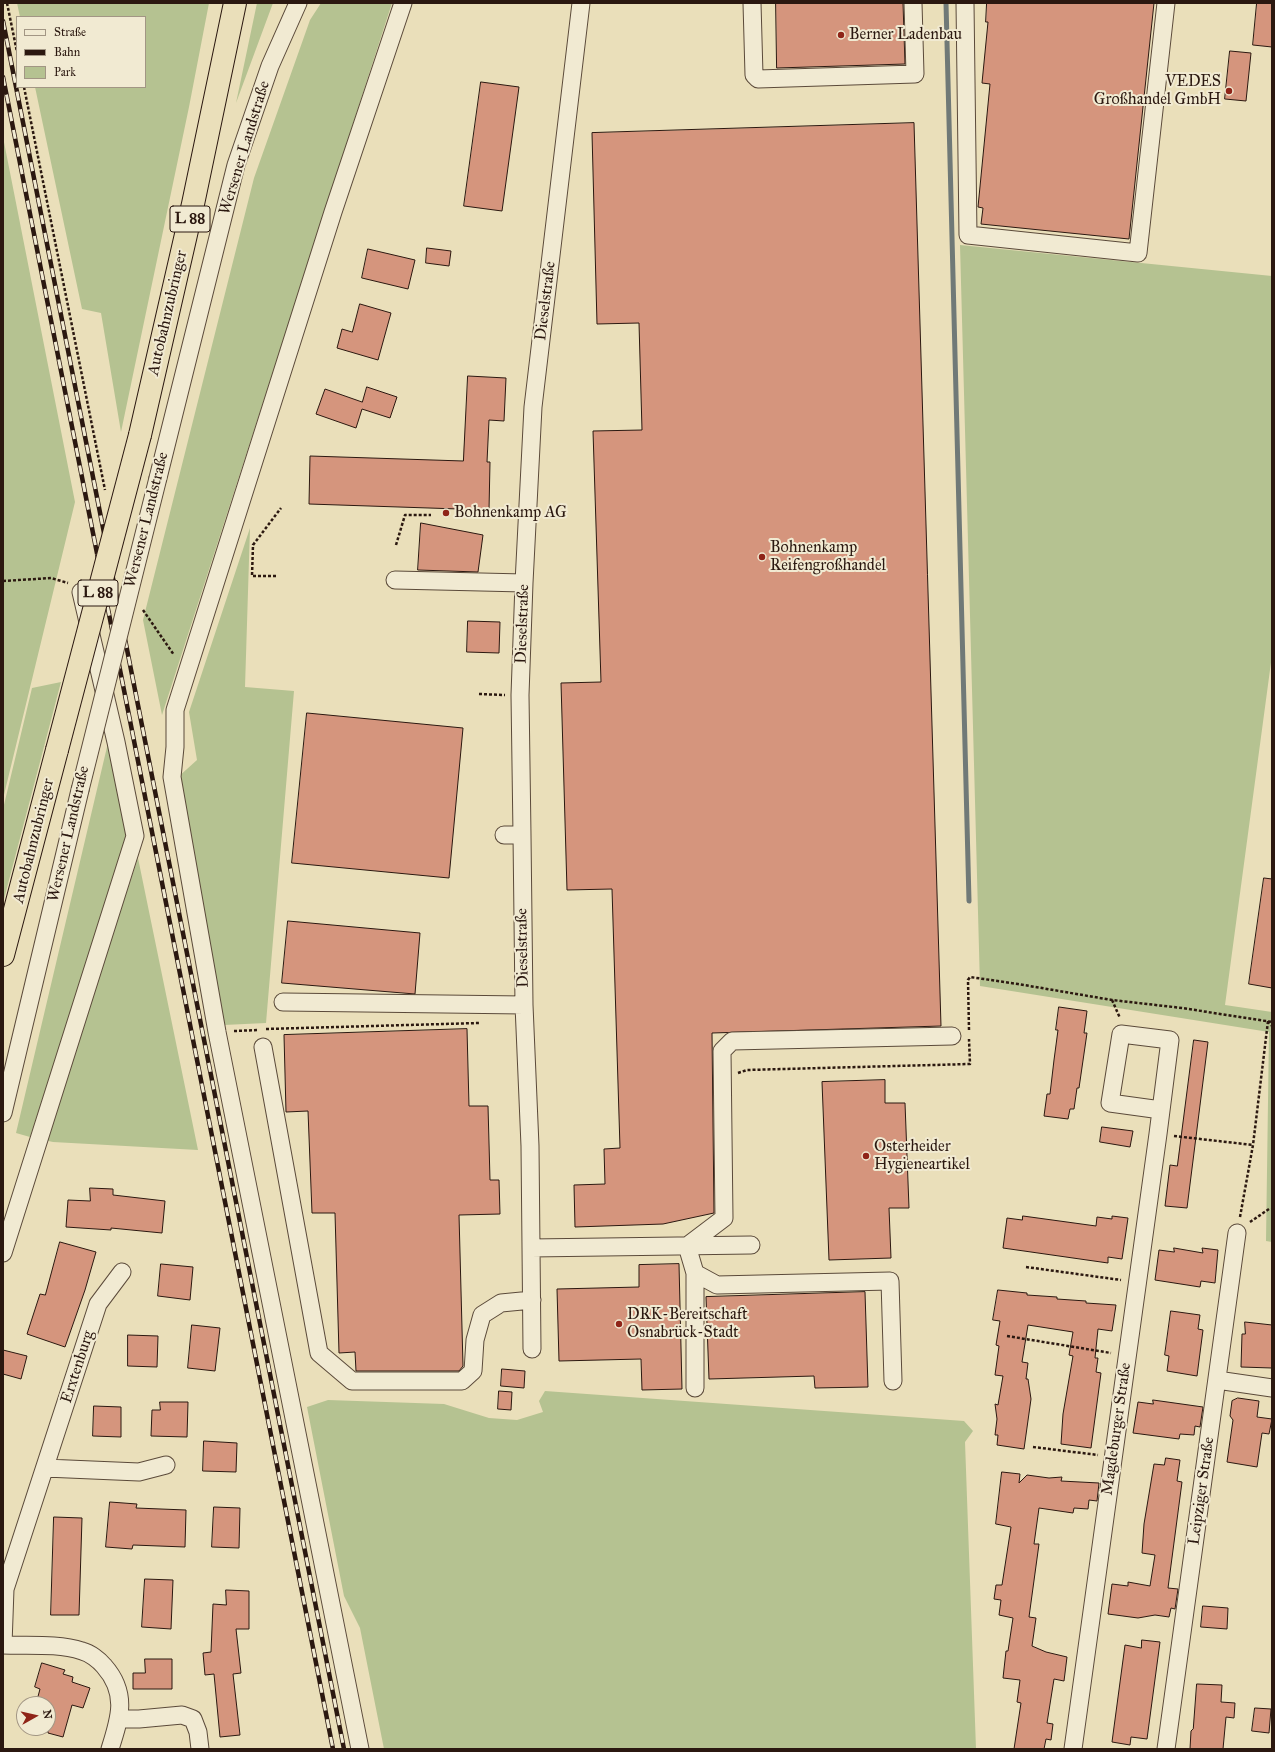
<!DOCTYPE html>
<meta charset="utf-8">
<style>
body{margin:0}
#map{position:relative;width:1275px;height:1752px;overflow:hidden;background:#eadfba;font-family:"IM FELL Great Primer",serif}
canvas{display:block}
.frame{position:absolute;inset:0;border:4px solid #2b1810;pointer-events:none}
.legend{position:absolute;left:16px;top:16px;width:130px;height:72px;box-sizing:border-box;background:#f1ead2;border:1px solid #a29684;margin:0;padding:5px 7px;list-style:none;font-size:12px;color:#2b1810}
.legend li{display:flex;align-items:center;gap:8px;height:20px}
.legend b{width:20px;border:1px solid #a29684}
.north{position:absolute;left:16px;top:1696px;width:40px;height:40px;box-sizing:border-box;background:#f1ead2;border:1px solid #a29684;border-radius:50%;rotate:82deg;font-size:11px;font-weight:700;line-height:16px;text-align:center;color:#2b1810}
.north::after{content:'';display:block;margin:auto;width:14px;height:18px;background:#8f2418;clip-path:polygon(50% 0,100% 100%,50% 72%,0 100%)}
</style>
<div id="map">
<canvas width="1275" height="1752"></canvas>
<div class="frame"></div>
<ul class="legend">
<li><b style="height:5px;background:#f1ead2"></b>Straße</li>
<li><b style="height:5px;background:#2b1810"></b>Bahn</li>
<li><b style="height:11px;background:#b5c291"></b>Park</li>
</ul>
<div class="north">N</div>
</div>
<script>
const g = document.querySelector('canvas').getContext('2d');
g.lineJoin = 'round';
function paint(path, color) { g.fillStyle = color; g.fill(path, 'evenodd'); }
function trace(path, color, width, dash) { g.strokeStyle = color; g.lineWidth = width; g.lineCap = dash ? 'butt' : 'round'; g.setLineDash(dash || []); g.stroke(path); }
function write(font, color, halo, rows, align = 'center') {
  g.font = font + ' "IM FELL Great Primer",serif'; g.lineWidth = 4; g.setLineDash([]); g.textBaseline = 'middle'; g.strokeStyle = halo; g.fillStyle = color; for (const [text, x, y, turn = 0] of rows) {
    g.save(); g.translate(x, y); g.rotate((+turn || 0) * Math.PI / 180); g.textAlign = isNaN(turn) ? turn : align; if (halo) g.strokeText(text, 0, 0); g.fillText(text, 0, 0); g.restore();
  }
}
paint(new Path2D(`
 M 17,3 L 209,3 L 189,107 L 121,432 L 101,313 L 82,309 L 35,87 L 145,87 L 145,17 L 20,17 Z
 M 257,3 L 273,3 L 236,103 Z
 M 321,3 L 392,3 L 162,715 L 143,620 L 254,178 L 310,20 Z
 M 3,137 L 75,502 L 3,799 Z
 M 960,245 L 1272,276 L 1272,655 L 1225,1005 L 1272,1012 L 1272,1242 L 1266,1241 L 1269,1032 L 980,986 Z
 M 250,528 L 245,687 L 294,691 L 266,1023 L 224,1025 L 177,778 L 197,760 L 189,712 Z
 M 61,682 L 3,903 L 3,809 L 32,688 Z
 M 111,730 L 132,830 L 30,1137 L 16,1133 Z
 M 138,858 L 198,1150 L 53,1142 L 44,1140 Z
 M 545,1391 L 964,1421 L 973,1431 L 965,1442 L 976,1749 L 384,1749 L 360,1628 L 344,1596 L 307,1407 L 328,1400 L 444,1404 L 489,1418 L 517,1420 L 543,1412 L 539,1401 Z`), '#b5c291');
trace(new Path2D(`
 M 946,3 L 969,901`), '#707977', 5);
const building = new Path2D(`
 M 776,3 L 903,3 L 905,64 L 777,68 Z
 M 987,3 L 1154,3 L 1129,239 L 981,224 L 983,208 L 978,207 L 990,84 L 982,83 L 988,22 L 986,22 Z
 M 1257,3 L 1272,3 L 1272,47 L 1253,45 Z
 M 1230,51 L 1251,53 L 1246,101 L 1225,99 Z
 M 481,82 L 519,87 L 502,211 L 464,206 Z
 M 914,123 L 941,1026 L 712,1033 L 714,1213 L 663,1224 L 575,1227 L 574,1185 L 605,1184 L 604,1149 L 620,1148 L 612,889 L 567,890 L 561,683 L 601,682 L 593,431 L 642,430 L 639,323 L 597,324 L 592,133 Z
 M 427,248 L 451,251 L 449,266 L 426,263 Z
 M 368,249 L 415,260 L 408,289 L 362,278 Z
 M 360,304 L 391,313 L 378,360 L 337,348 L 342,329 L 352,332 Z
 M 468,376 L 506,378 L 504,421 L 489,420 L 487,462 L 490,462 L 489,510 L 309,504 L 310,456 L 463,461 Z
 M 367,387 L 397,397 L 390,418 L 362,409 L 356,428 L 316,414 L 325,389 L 362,402 Z
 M 421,523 L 483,535 L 478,572 L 418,570 Z
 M 468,621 L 500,622 L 499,653 L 467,652 Z
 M 307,713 L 463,728 L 449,878 L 292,863 Z
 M 1264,878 L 1272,879 L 1272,988 L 1249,984 Z
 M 288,921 L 420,933 L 415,994 L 282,983 Z
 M 1059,1007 L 1087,1011 L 1084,1033 L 1087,1033 L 1079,1088 L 1077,1088 L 1074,1109 L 1070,1109 L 1068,1119 L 1044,1116 L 1047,1094 L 1050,1094 L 1054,1060 L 1058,1030 L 1056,1030 Z
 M 467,1029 L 469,1106 L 488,1106 L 490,1180 L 499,1180 L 500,1214 L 459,1215 L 463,1366 L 459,1371 L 356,1371 L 355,1352 L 339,1353 L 335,1213 L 312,1213 L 308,1111 L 286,1112 L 284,1035 Z
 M 1194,1040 L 1208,1042 L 1187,1208 L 1165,1206 L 1170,1165 L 1177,1166 Z
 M 885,1080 L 885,1103 L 905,1103 L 909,1208 L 889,1208 L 891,1258 L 829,1260 L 822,1082 Z
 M 1102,1127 L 1133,1131 L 1130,1147 L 1100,1142 Z
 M 90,1188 L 113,1189 L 113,1195 L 165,1201 L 162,1233 L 111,1228 L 111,1230 L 66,1227 L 68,1200 L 90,1201 Z
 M 1023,1216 L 1096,1226 L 1097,1217 L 1112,1219 L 1112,1216 L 1128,1218 L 1122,1259 L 1108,1257 L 1108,1263 L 1003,1248 L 1007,1218 L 1022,1220 Z
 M 60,1242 L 96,1252 L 85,1290 L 65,1347 L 27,1334 L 40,1294 L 45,1295 Z
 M 1174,1248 L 1203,1253 L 1202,1248 L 1218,1250 L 1215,1283 L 1201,1281 L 1200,1287 L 1155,1280 L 1159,1250 L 1174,1252 Z
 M 161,1264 L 193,1267 L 190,1300 L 158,1296 Z
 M 679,1264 L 682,1389 L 642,1390 L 641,1359 L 559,1361 L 557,1289 L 639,1287 L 639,1265 Z
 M 998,1290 L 1027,1293 L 1027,1295 L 1057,1297 L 1057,1299 L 1086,1301 L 1086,1303 L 1116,1305 L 1112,1331 L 1098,1329 L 1095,1358 L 1098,1358 L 1096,1372 L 1101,1373 L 1091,1448 L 1061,1444 L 1063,1414 L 1073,1356 L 1069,1355 L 1073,1332 L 1028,1325 L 1022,1362 L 1028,1363 L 1026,1379 L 1028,1379 L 1031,1399 L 1024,1449 L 997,1445 L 998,1435 L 995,1435 L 997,1419 L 995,1404 L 998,1405 L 1003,1376 L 995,1375 L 999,1346 L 996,1345 L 1000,1321 L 993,1320 Z
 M 865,1292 L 868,1387 L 815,1388 L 814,1376 L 709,1379 L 706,1297 Z
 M 1171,1311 L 1200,1315 L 1198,1329 L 1203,1330 L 1197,1376 L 1167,1371 L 1169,1356 L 1165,1355 Z
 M 1245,1322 L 1272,1325 L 1272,1368 L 1241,1367 L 1242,1334 L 1245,1334 Z
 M 192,1325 L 220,1328 L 215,1371 L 188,1368 Z
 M 128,1335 L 158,1336 L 157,1367 L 128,1366 Z
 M 3,1350 L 27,1356 L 21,1379 L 3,1374 Z
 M 502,1369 L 525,1371 L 524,1388 L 501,1386 Z
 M 499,1391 L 512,1392 L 511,1410 L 498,1409 Z
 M 1238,1398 L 1259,1401 L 1257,1417 L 1272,1419 L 1269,1434 L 1262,1433 L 1257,1467 L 1227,1462 L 1233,1420 L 1230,1416 L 1232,1401 Z
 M 1153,1400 L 1203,1407 L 1200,1427 L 1195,1426 L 1194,1435 L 1180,1434 L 1179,1439 L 1133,1433 L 1138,1402 L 1153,1404 Z
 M 160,1402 L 188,1402 L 187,1437 L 151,1436 L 152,1410 L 160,1410 Z
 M 94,1406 L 121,1407 L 121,1437 L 93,1436 Z
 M 204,1441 L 237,1443 L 236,1472 L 203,1471 Z
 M 1166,1458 L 1180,1460 L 1177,1481 L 1182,1482 L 1168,1588 L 1178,1589 L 1175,1609 L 1171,1608 L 1169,1617 L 1155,1615 L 1138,1618 L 1108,1614 L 1112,1584 L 1128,1586 L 1128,1582 L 1150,1586 L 1155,1555 L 1142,1553 L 1144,1524 L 1154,1464 L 1164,1465 Z
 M 1002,1472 L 1020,1474 L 1019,1483 L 1027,1475 L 1049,1478 L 1062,1477 L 1061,1481 L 1099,1483 L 1097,1501 L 1089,1500 L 1088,1509 L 1074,1508 L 1073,1513 L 1039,1508 L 1034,1544 L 1039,1544 L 1029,1617 L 1036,1618 L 1032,1646 L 1046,1652 L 1067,1657 L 1064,1681 L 1054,1679 L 1047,1723 L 1053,1724 L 1051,1740 L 1046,1739 L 1044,1749 L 1014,1749 L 1021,1703 L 1017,1702 L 1020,1680 L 1003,1678 L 1006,1651 L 1008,1651 L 1013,1618 L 999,1615 L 1001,1600 L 994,1599 L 996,1585 L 1002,1585 L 1011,1527 L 996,1524 Z
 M 110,1502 L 137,1504 L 136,1508 L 186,1510 L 185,1547 L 133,1545 L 132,1549 L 106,1547 Z
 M 214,1507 L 240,1508 L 239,1548 L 212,1547 Z
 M 54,1517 L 82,1518 L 79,1615 L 51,1615 Z
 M 145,1579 L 173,1580 L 171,1629 L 142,1627 Z
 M 226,1590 L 249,1591 L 249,1629 L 236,1629 L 241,1673 L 233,1674 L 240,1735 L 220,1737 L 214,1674 L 205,1675 L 203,1653 L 211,1652 L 213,1604 L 226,1605 Z
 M 1203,1606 L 1228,1608 L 1227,1629 L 1201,1627 Z
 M 1142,1640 L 1160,1642 L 1147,1739 L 1131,1737 L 1130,1745 L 1112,1742 L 1125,1645 L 1141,1648 Z
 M 145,1659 L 172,1659 L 172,1689 L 133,1689 L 133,1673 L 145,1673 Z
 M 42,1663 L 65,1670 L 63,1674 L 73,1677 L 72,1682 L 90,1688 L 83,1708 L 72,1705 L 63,1737 L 48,1733 L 48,1704 L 36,1704 L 40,1689 L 35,1687 Z
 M 1197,1684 L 1222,1685 L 1221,1702 L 1235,1703 L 1234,1718 L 1226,1717 L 1223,1749 L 1190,1749 L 1191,1731 L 1193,1729 Z
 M 1255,1708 L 1271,1709 L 1269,1733 L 1252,1731 Z`);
paint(building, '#d5957d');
trace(building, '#2b1810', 1);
const minor = new Path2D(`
 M 752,3 L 754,75 L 758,79 L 915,74 L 913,3
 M 965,3 L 968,235 L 1138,253 L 1166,3
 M 158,478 L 236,165 L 270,66 L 298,3
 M 395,580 L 524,583
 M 504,835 L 522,835
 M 283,1002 L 524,1005
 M 263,1047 L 319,1353 L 352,1381 L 462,1381 L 473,1371 L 475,1340 L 482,1315 L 501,1303 L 532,1300
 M 3,1113 L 80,790
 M 687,1246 L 724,1218 L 722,1051 L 732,1041 L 952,1036
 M 687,1246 L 695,1273 L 717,1285 L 890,1281 L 893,1381
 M 531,1248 L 751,1245
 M 3,1253 L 135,836 L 116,742 L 81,592
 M 695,1273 L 695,1388
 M 532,1349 L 530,1146 L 524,1005 L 522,835 L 520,695 L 524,583 L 533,407 L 581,3
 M 1217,1380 L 1272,1388
 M 45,1468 L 139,1472 L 166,1465
 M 3,1645 L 5,1589 L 98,1304 L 122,1272
 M 3,1645 C 28,1646 58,1643 82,1651 C 90,1653 99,1660 104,1666 C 128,1693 120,1718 110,1749
 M 119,1719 L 139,1719 L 182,1715 L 193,1719 L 198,1732 L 200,1749
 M 360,1749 L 217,1032 L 172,777 L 175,747 L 175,710 L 333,212 L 403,3
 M 1073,1749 L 1158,1134 L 1170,1040 L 1121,1034 L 1110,1103 L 1161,1110
 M 1166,1749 L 1237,1233`);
const highway = new Path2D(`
 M 140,435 L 193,204 L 235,3
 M 3,955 L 57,750`);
trace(minor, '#5b4a3a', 19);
trace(highway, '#2b1810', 24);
trace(new Path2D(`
 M 7,3 L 17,52
 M 24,87 L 105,490
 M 396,545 L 405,515 L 431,515
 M 276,576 L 252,576 L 253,545 L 281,508
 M 3,581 L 51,578 L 68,583
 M 143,610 L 174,655
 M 479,694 L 505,695
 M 1112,1000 L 1120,1018
 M 1268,1021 L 1272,1026
 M 266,1029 L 479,1023
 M 969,1030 L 968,980 L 970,977 L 1018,984 L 1112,1000 L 1182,1008 L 1272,1022
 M 234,1031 L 259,1030
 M 738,1073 L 747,1070 L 970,1064 L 969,1039
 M 1174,1136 L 1253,1145
 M 1240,1217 L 1253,1145 L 1268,1021
 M 1250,1222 L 1269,1209 L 1272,1209
 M 1026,1267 L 1121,1280
 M 1007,1336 L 1111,1353
 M 1033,1447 L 1098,1455`), '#2b1810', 2.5, [3, 2]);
trace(minor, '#f1ead2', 17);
trace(highway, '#eadfba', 22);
const rail = new Path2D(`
 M 3,21 L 344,1749
 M 3,77 L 333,1749`);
trace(rail, '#2b1810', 4.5);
trace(rail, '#f1ead2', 3, [9]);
const minorBridge = new Path2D(`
 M 80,790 L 158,478`);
const highwayBridge = new Path2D(`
 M 57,750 L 140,435`);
trace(minorBridge, '#5b4a3a', 19, []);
trace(highwayBridge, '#2b1810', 24, []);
trace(minorBridge, '#f1ead2', 17);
trace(highwayBridge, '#eadfba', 22);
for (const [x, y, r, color] of [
 [841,35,4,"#8f2418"],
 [1229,91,4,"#8f2418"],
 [446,513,4,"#8f2418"],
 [762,557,4,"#8f2418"],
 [866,1156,4,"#8f2418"],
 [619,1324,4,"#8f2418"]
]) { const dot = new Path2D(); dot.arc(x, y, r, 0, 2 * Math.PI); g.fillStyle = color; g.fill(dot); trace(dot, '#f1ead2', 1.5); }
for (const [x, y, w] of [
 [190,219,40],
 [98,593,40]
]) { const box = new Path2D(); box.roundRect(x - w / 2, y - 13, w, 26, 3); g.fillStyle = '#f1ead2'; g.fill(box); trace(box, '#2b1810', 1); }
write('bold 15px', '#2b1810', null, [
 ["L 88",190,219],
 ["L 88",98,593]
]);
write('16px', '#2b1810', '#f1ead2', [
 ["Berner Ladenbau",849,35],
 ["VEDES",1221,82,"right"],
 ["Großhandel GmbH",1221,100,"right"],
 ["Bohnenkamp AG",454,513],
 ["Bohnenkamp",770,548],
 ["Reifengroßhandel",770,566],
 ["Osterheider",874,1147],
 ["Hygieneartikel",874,1165],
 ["DRK-Bereitschaft",627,1315],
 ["Osnabrück-Stadt",627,1333]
], 'left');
write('16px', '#2b1810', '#f1ead2', [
 ["Wersener Landstraße",245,148,-73],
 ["Dieselstraße",546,301,-83],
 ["Autobahnzubringer",168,313,-77],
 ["Wersener Landstraße",147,520,-76],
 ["Dieselstraße",523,624,-88],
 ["Wersener Landstraße",69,834,-77],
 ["Autobahnzubringer",34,841,-76],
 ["Dieselstraße",523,948,-91],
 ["Erxtenburg",78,1367,-72],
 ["Magdeburger Straße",1117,1429,-82],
 ["Leipziger Straße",1202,1491,-82]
]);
</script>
